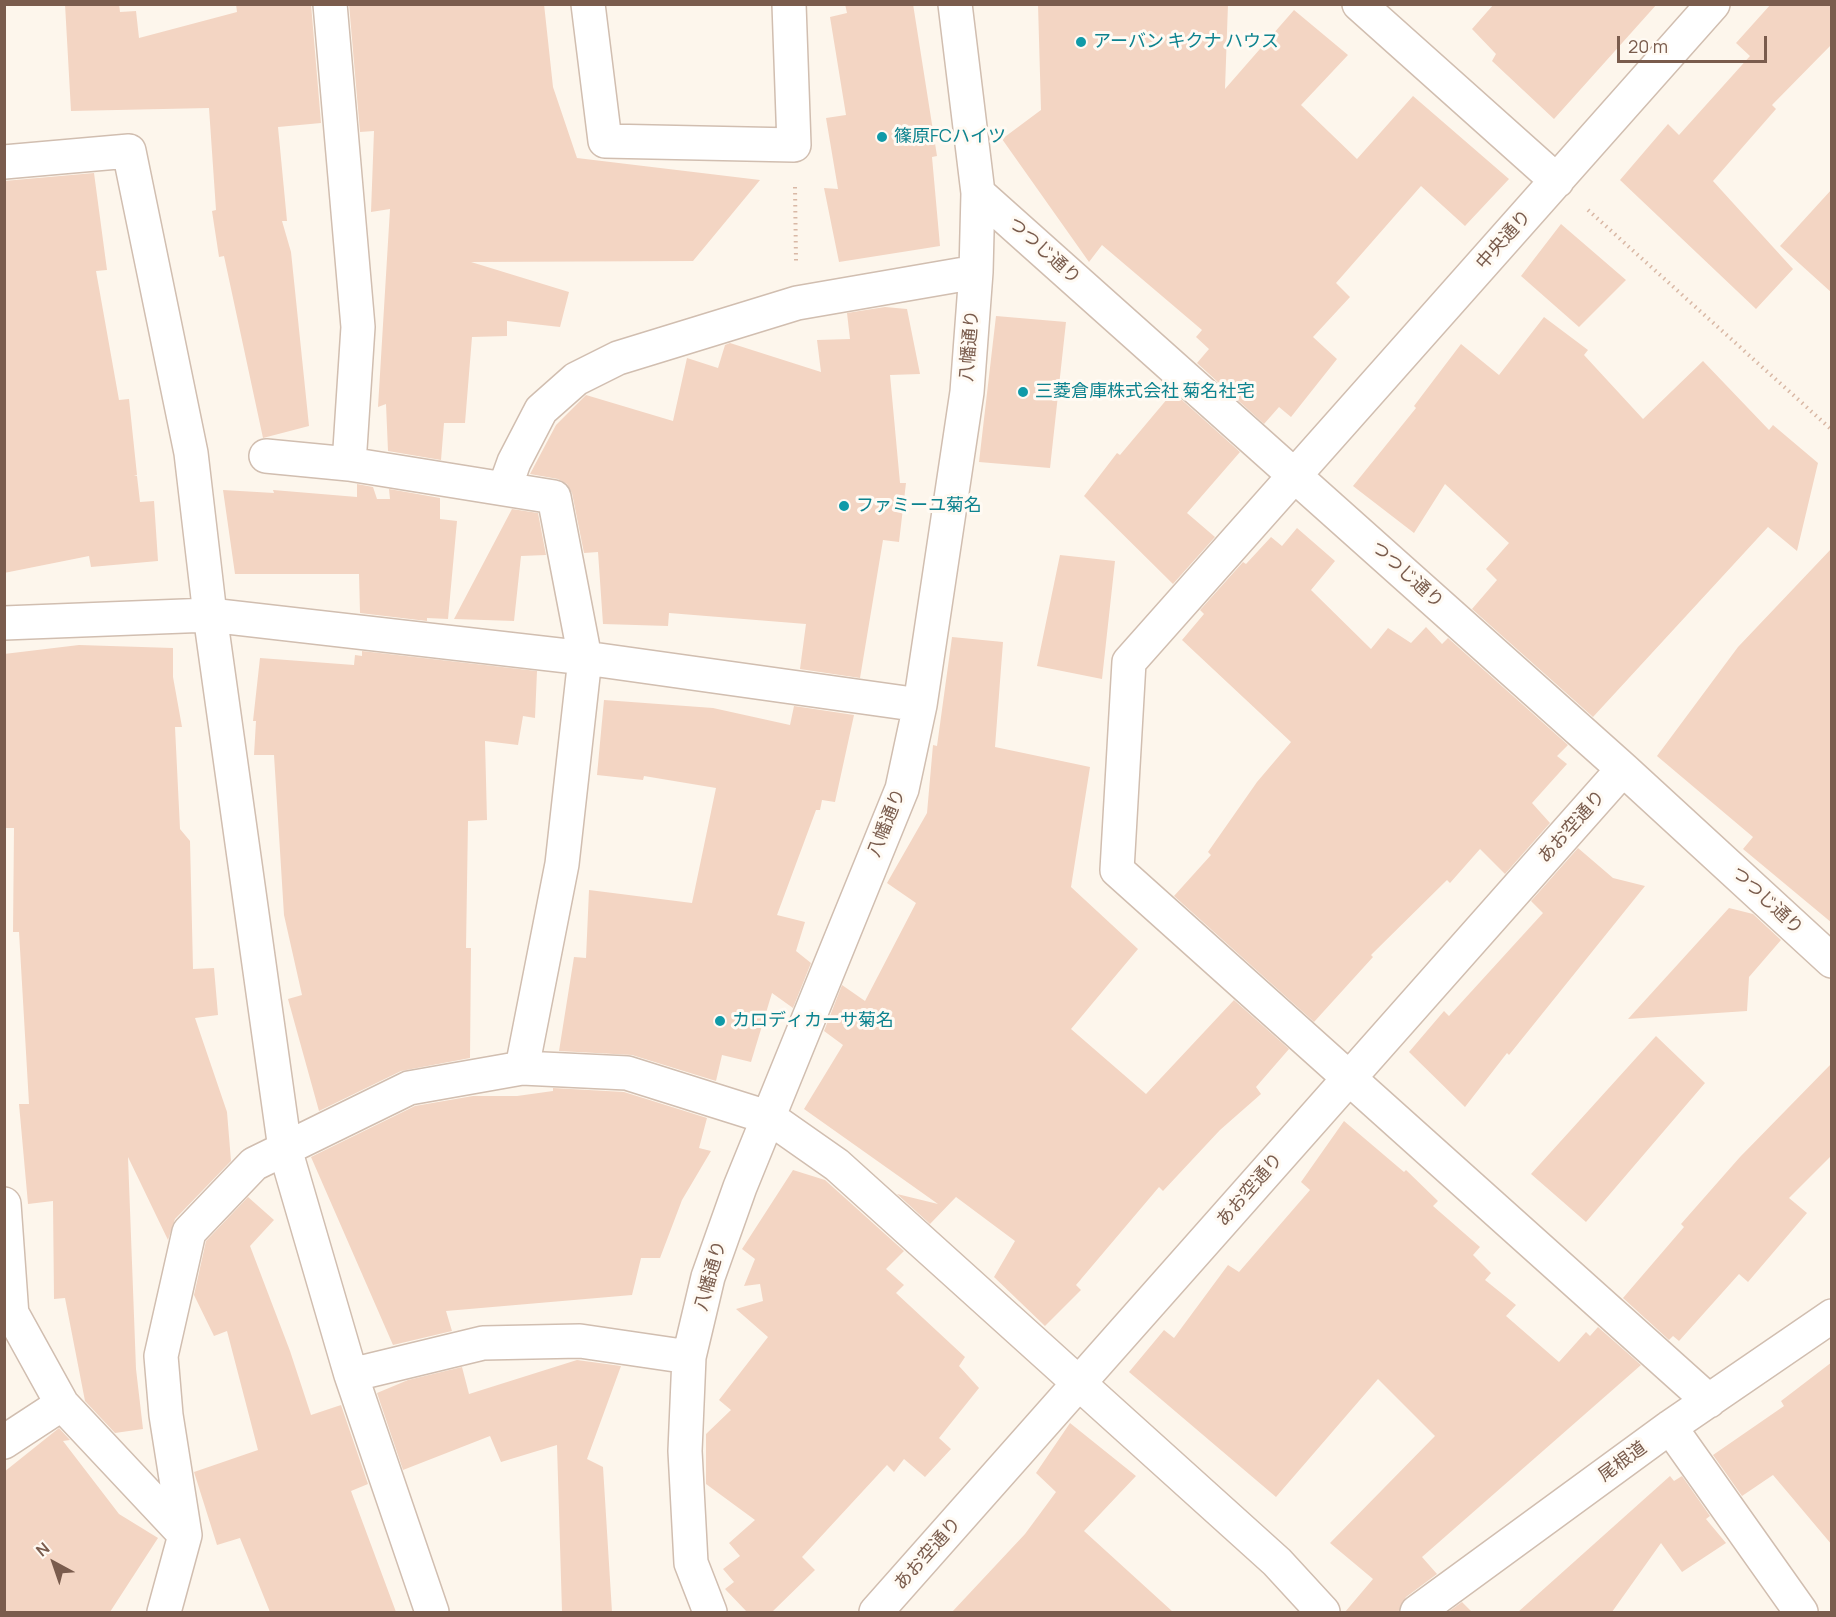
<!DOCTYPE html>
<meta charset="utf-8">
<style>
body{margin:0}
#map{position:relative;width:1836px;height:1617px;overflow:hidden;background:#fdf6ec;font-family:Manrope,sans-serif}
canvas{display:block}
.frame{position:absolute;inset:0;border:6px solid #7a5c4d;pointer-events:none}
.north{position:absolute;left:24px;top:1533px;width:60px;height:60px;-webkit-text-stroke:4px #fffaf3;paint-order:stroke;rotate:320deg;font-size:16px;font-weight:700;line-height:24px;text-align:center;color:#7a5c4d}
.north::after{content:'';display:block;margin:auto;width:21px;height:27px;background:#7a5c4d;clip-path:polygon(50% 0,100% 100%,50% 72%,0 100%)}
.scale{position:absolute;left:1617px;top:36px;width:150px;height:27px;box-sizing:border-box;border:3px solid #7a5c4d;border-top:0;padding-left:8px;font-size:18px;line-height:21px;white-space:nowrap;color:#7a5c4d;-webkit-text-stroke:4px #fffaf3;paint-order:stroke}
</style>
<div id="map">
<canvas width="1836" height="1617"></canvas>
<div class="frame"></div>
<div class="north">N</div>
<div class="scale">20 m</div>
</div>
<script>
const g = document.querySelector('canvas').getContext('2d');
g.lineJoin = 'round';
function paint(path, color) { g.fillStyle = color; g.fill(path, 'evenodd'); }
function trace(path, color, width, dash) { g.strokeStyle = color; g.lineWidth = width; g.lineCap = dash ? 'butt' : 'round'; g.setLineDash(dash || []); g.stroke(path); }
function write(font, color, halo, rows, align = 'center') {
  g.font = font + ' Manrope,"Noto Sans JP",sans-serif'; g.lineWidth = 6; g.setLineDash([]); g.textBaseline = 'middle'; g.strokeStyle = halo; g.fillStyle = color; for (const [text, x, y, turn = 0] of rows) {
    g.save(); g.translate(x, y); g.rotate((+turn || 0) * Math.PI / 180); g.textAlign = isNaN(turn) ? turn : align; if (halo) g.strokeText(text, 0, 0); g.fillText(text, 0, 0); g.restore();
  }
}
paint(new Path2D(`
 M 65,4 L 119,4 L 120,12 L 136,11 L 139,38 L 237,12 L 236,4 L 311,4 L 321,123 L 278,127 L 287,221 L 282,221 L 291,252 L 309,426 L 263,438 L 224,256 L 219,257 L 212,211 L 216,210 L 209,108 L 71,111 Z
 M 349,4 L 544,4 L 553,87 L 577,158 L 760,180 L 693,261 L 471,262 L 569,292 L 560,327 L 507,321 L 507,336 L 472,337 L 465,423 L 444,423 L 441,460 L 388,451 L 386,404 L 378,407 L 390,209 L 371,212 L 374,131 L 360,132 Z
 M 845,4 L 913,4 L 937,156 L 932,157 L 940,246 L 839,262 L 824,188 L 838,189 L 826,118 L 846,115 L 830,17 L 847,13 Z
 M 1038,4 L 1228,4 L 1225,89 L 1294,10 L 1348,55 L 1301,105 L 1357,159 L 1413,96 L 1509,179 L 1465,226 L 1421,186 L 1336,283 L 1350,297 L 1313,337 L 1337,359 L 1291,417 L 1279,407 L 1264,424 L 1197,363 L 1209,349 L 1196,337 L 1202,330 L 1102,245 L 1089,262 L 1002,139 L 1041,110 Z
 M 1494,4 L 1657,4 L 1554,119 L 1492,61 L 1496,54 L 1472,29 Z
 M 1771,4 L 1832,4 L 1832,44 L 1772,105 L 1776,109 L 1713,181 L 1793,269 L 1756,309 L 1620,180 L 1668,124 L 1679,135 L 1750,56 L 1736,43 Z
 M 94,173 L 107,270 L 96,271 L 119,400 L 129,399 L 137,475 L 134,476 L 137,476 L 140,502 L 154,501 L 158,561 L 91,567 L 89,556 L 4,573 L 4,181 Z
 M 1832,189 L 1832,293 L 1780,246 Z
 M 1561,224 L 1626,280 L 1579,327 L 1521,276 Z
 M 885,307 L 907,309 L 920,374 L 890,375 L 900,483 L 906,483 L 899,542 L 883,540 L 860,678 L 800,669 L 806,624 L 669,613 L 668,626 L 603,624 L 598,552 L 584,553 L 572,493 L 567,484 L 558,479 L 530,474 L 556,425 L 586,395 L 673,421 L 687,358 L 718,368 L 725,345 L 730,343 L 821,372 L 817,340 L 850,339 L 847,313 Z
 M 996,316 L 1066,322 L 1050,468 L 979,462 Z
 M 1544,317 L 1588,350 L 1584,355 L 1643,419 L 1703,361 L 1769,430 L 1773,425 L 1818,463 L 1797,551 L 1768,527 L 1593,717 L 1472,609 L 1497,580 L 1486,569 L 1509,543 L 1445,484 L 1414,533 L 1353,486 L 1416,408 L 1414,406 L 1461,344 L 1499,375 Z
 M 1173,392 L 1240,452 L 1187,513 L 1215,537 L 1173,584 L 1084,496 L 1117,453 L 1120,455 Z
 M 357,484 L 373,487 L 377,499 L 390,499 L 389,489 L 440,498 L 440,519 L 457,521 L 448,619 L 427,618 L 427,621 L 360,613 L 359,574 L 235,574 L 223,490 L 274,493 L 273,490 L 357,497 Z
 M 512,509 L 538,513 L 546,555 L 521,556 L 514,621 L 454,619 Z
 M 1297,528 L 1335,561 L 1311,590 L 1371,649 L 1388,628 L 1411,643 L 1426,627 L 1442,644 L 1448,638 L 1568,745 L 1557,756 L 1567,764 L 1532,803 L 1550,823 L 1505,874 L 1480,849 L 1450,883 L 1447,880 L 1371,955 L 1373,957 L 1314,1022 L 1174,896 L 1211,855 L 1208,852 L 1257,782 L 1291,742 L 1182,640 L 1204,614 L 1200,610 L 1243,562 L 1246,564 L 1271,537 L 1282,546 Z
 M 1832,548 L 1832,923 L 1743,849 L 1753,837 L 1657,756 L 1738,647 Z
 M 1060,555 L 1115,561 L 1102,679 L 1037,666 Z
 M 952,637 L 1003,642 L 995,747 L 1090,767 L 1071,887 L 1138,949 L 1071,1029 L 1146,1094 L 1234,1000 L 1289,1049 L 1256,1087 L 1261,1094 L 1220,1130 L 1163,1191 L 1159,1187 L 1076,1285 L 1081,1290 L 1045,1326 L 994,1277 L 1015,1241 L 956,1197 L 930,1224 L 897,1194 L 938,1204 L 804,1109 L 843,1045 L 824,1031 L 842,985 L 865,1001 L 916,903 L 887,883 L 927,813 L 933,745 L 937,746 Z
 M 79,645 L 173,648 L 173,677 L 182,727 L 175,727 L 180,829 L 190,841 L 193,969 L 214,968 L 218,1015 L 195,1018 L 227,1112 L 231,1161 L 175,1219 L 168,1240 L 128,1157 L 136,1369 L 143,1429 L 115,1433 L 85,1401 L 65,1298 L 54,1299 L 53,1201 L 28,1204 L 19,1104 L 29,1104 L 19,932 L 13,932 L 14,828 L 4,828 L 4,654 Z
 M 362,651 L 537,671 L 535,718 L 523,716 L 518,745 L 485,741 L 487,820 L 468,821 L 466,948 L 471,948 L 470,1058 L 401,1071 L 319,1111 L 288,999 L 302,995 L 284,915 L 274,755 L 254,755 L 256,721 L 253,721 L 260,658 L 354,665 L 355,655 L 362,656 Z
 M 604,700 L 713,708 L 790,725 L 794,706 L 854,715 L 835,802 L 822,800 L 820,810 L 816,810 L 777,915 L 805,922 L 796,951 L 811,963 L 793,1008 L 772,993 L 751,1062 L 722,1055 L 716,1081 L 632,1055 L 559,1051 L 574,957 L 586,958 L 589,890 L 692,903 L 716,788 L 644,776 L 643,780 L 597,775 Z
 M 1578,848 L 1613,878 L 1645,886 L 1509,1055 L 1507,1053 L 1465,1107 L 1409,1052 L 1444,1011 L 1449,1016 L 1543,913 L 1531,901 Z
 M 1729,908 L 1753,914 L 1781,940 L 1749,977 L 1747,1011 L 1628,1019 Z
 M 1656,1036 L 1705,1083 L 1586,1222 L 1531,1174 Z
 M 1832,1063 L 1832,1155 L 1789,1198 L 1807,1213 L 1748,1282 L 1739,1274 L 1679,1341 L 1673,1336 L 1669,1340 L 1623,1298 L 1684,1227 L 1681,1224 L 1740,1157 Z
 M 553,1088 L 624,1092 L 707,1118 L 699,1148 L 711,1151 L 682,1200 L 660,1258 L 641,1258 L 632,1295 L 446,1311 L 452,1331 L 393,1345 L 311,1157 L 415,1106 L 473,1096 L 517,1096 L 553,1091 Z
 M 1344,1121 L 1404,1172 L 1406,1170 L 1438,1201 L 1433,1206 L 1480,1247 L 1473,1255 L 1491,1273 L 1485,1280 L 1516,1305 L 1506,1316 L 1559,1362 L 1586,1332 L 1590,1336 L 1598,1327 L 1641,1365 L 1422,1557 L 1437,1574 L 1406,1597 L 1399,1612 L 1345,1612 L 1373,1579 L 1330,1543 L 1435,1436 L 1378,1379 L 1276,1497 L 1129,1372 L 1164,1330 L 1174,1338 L 1228,1265 L 1239,1272 L 1310,1190 L 1301,1182 Z
 M 793,1170 L 825,1180 L 904,1251 L 886,1269 L 904,1285 L 896,1293 L 965,1357 L 959,1366 L 979,1388 L 939,1438 L 951,1449 L 925,1477 L 904,1459 L 894,1472 L 887,1465 L 802,1557 L 815,1570 L 772,1612 L 747,1612 L 725,1589 L 734,1582 L 723,1569 L 740,1556 L 729,1543 L 755,1520 L 706,1484 L 706,1434 L 731,1410 L 719,1400 L 768,1337 L 736,1309 L 763,1301 L 760,1284 L 744,1286 L 755,1259 L 742,1249 Z
 M 248,1197 L 274,1220 L 250,1246 L 290,1351 L 311,1415 L 341,1405 L 368,1484 L 351,1491 L 396,1612 L 270,1612 L 240,1538 L 217,1545 L 194,1472 L 258,1450 L 227,1331 L 214,1336 L 194,1295 L 206,1241 Z
 M 577,1360 L 621,1366 L 587,1459 L 603,1467 L 612,1612 L 562,1612 L 557,1445 L 501,1462 L 490,1436 L 403,1470 L 377,1393 L 408,1380 L 462,1367 L 469,1394 Z
 M 1832,1362 L 1832,1545 L 1773,1475 L 1742,1496 L 1713,1455 L 1784,1406 L 1781,1401 Z
 M 1070,1423 L 1136,1476 L 1084,1531 L 1173,1612 L 952,1612 L 1025,1534 L 1056,1492 L 1036,1473 Z
 M 59,1428 L 70,1440 L 63,1441 L 119,1514 L 158,1538 L 110,1612 L 4,1612 L 4,1472 Z
 M 1670,1476 L 1674,1481 L 1682,1476 L 1710,1516 L 1706,1519 L 1726,1543 L 1682,1572 L 1661,1543 L 1612,1612 L 1518,1612 Z
 M 1462,1602 L 1472,1612 L 1448,1612 Z`), '#f3d5c3');
const minor = new Path2D(`
 M 330,4 L 358,327 L 349,464 L 554,497 L 585,658 L 562,864 L 522,1068
 M 588,4 L 605,141 L 794,145 L 789,4
 M 1359,4 L 1557,181
 M 4,162 L 129,151 L 191,453 L 210,615 L 285,1149 L 351,1375 L 432,1612
 M 978,193 L 1623,769 L 1832,961
 M 266,456 L 349,464
 M 505,487 L 514,462 L 541,410 L 576,379 L 618,358 L 797,303 L 976,272
 M 4,623 L 210,615 L 585,658 L 920,705
 M 4,1204 L 12,1316
 M 4,1299 L 62,1404 L 185,1535
 M 351,1375 L 483,1343 L 580,1341 L 689,1357
 M 1709,1401 L 1117,870 L 1129,662 L 1713,4
 M 1670,1427 L 1801,1612
 M 4,1442 L 62,1404
 M 164,1612 L 185,1535 L 166,1415 L 161,1356 L 189,1232 L 254,1164 L 409,1088 L 522,1068 L 627,1073 L 770,1118 L 837,1165 L 1277,1562 L 1323,1612
 M 710,1612 L 691,1563 L 685,1451 L 689,1357 L 708,1277 L 740,1187 L 902,789 L 920,705 L 967,392 L 976,272 L 978,193 L 955,4
 M 876,1612 L 1623,769
 M 1417,1612 L 1670,1427 L 1832,1316`);
trace(minor, '#d1beb0', 36);
trace(new Path2D(`
 M 795,187 L 796,261
 M 1588,210 L 1832,430`), '#d9b8a5', 4, [1.5, 4.5]);
trace(minor, '#fff', 33);
for (const [x, y, r, color] of [
 [1081,42,6,"#0f9aa8"],
 [882,137,6,"#0f9aa8"],
 [1023,392,6,"#0f9aa8"],
 [844,506,6,"#0f9aa8"],
 [720,1021,6,"#0f9aa8"]
]) { const dot = new Path2D(); dot.arc(x, y, r, 0, 2 * Math.PI); g.fillStyle = color; g.fill(dot); trace(dot, '#fffaf3', 2); }
write('18px', '#0d838f', '#fffaf3', [
 ["アーバン キクナ ハウス",1093,42],
 ["篠原FCハイツ",894,137],
 ["三菱倉庫株式会社 菊名社宅",1035,392],
 ["ファミーユ菊名",856,506],
 ["カロディカーサ菊名",732,1021]
], 'left');
write('18px', '#7a5c4d', '#fffaf3', [
 ["中央通り",1504,240,-48],
 ["つつじ通り",1044,251,42],
 ["八幡通り",970,346,-85],
 ["つつじ通り",1407,575,42],
 ["八幡通り",887,823,-68],
 ["あお空通り",1572,827,-48],
 ["つつじ通り",1767,901,43],
 ["あお空通り",1250,1190,-49],
 ["八幡通り",711,1276,-74],
 ["尾根道",1623,1462,-36],
 ["あお空通り",928,1554,-48]
]);
</script>
